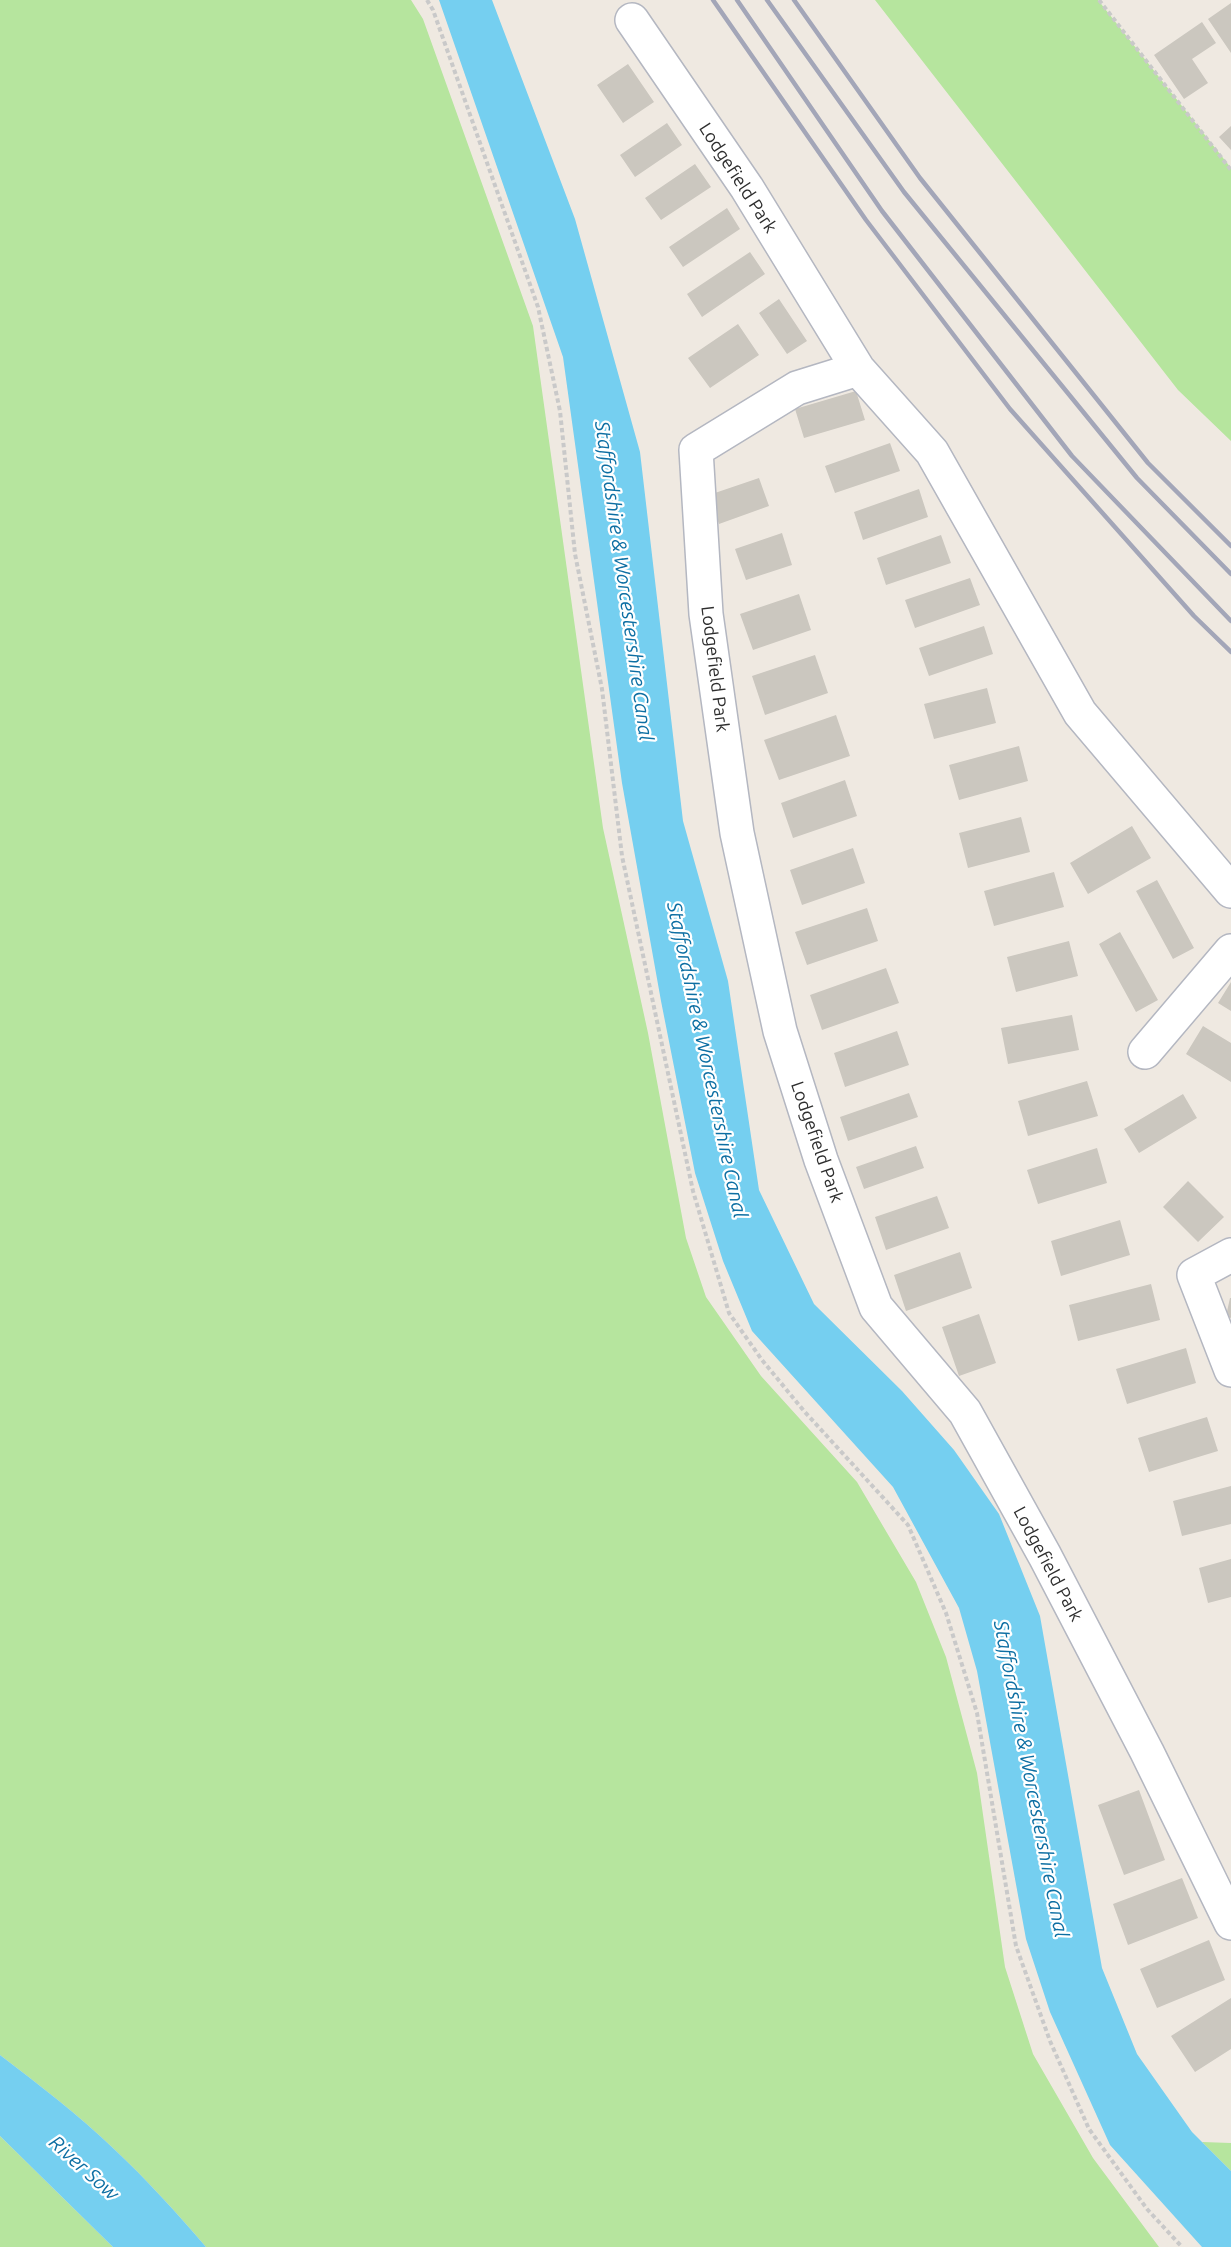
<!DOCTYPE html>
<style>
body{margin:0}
canvas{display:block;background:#efe9e1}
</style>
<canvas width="1231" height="2247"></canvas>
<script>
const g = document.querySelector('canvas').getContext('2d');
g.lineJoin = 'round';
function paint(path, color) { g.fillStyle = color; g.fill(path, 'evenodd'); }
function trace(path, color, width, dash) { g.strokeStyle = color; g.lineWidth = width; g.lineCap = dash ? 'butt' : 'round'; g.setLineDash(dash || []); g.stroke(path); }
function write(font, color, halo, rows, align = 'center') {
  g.font = font + ' Ubuntu,sans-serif'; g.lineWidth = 4.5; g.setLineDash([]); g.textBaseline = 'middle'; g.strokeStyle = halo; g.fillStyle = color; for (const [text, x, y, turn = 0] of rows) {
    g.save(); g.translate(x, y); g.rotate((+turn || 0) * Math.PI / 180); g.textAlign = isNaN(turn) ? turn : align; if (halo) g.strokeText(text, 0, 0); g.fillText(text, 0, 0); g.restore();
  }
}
paint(new Path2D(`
 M 0,0 L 411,0 L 423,19 L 533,326 L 603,828 L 648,1033 L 686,1238 L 706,1297 L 761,1376 L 857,1482 L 916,1582 L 946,1657 L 977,1773 L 1005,1967 L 1033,2054 L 1093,2158 L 1159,2247 L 206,2247 C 177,2213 147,2180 114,2149 C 79,2115 39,2085 0,2055 Z
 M 875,0 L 1098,0 L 1231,168 L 1231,441 L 1178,390 Z
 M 0,2136 L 113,2247 L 0,2247 Z
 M 1202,2142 L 1231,2143 L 1231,2171 Z`), '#b6e59e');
paint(new Path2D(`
 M 439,0 L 492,0 L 575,219 L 640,452 L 683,821 L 728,981 L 759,1190 L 814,1304 L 902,1391 L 954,1450 L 999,1514 L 1040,1616 L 1102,1968 L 1137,2054 L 1192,2132 L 1231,2171 L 1231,2247 L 1202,2247 L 1110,2145 L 1050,2012 L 1026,1939 L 977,1671 L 959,1608 L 893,1487 L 752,1331 L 723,1261 L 695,1173 L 661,1001 L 622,783 L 563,357 Z
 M 0,2055 C 39,2085 79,2115 114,2149 C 147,2180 177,2213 206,2247 L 113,2247 L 0,2136 Z`), '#75cff0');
paint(new Path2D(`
 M 1231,3 L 1231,53 L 1208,19 Z
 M 1202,22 L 1216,43 L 1192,59 L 1208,83 L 1184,99 L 1154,55 Z
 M 628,64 L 654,102 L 623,123 L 597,85 Z
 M 667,123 L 682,145 L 635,177 L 620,155 Z
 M 1231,126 L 1231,150 L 1219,137 Z
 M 695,164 L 711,187 L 661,220 L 645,198 Z
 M 727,208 L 740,229 L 683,267 L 669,247 Z
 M 750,252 L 765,274 L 702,317 L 687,294 Z
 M 779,299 L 807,341 L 787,354 L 759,313 Z
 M 738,324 L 759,355 L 710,388 L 688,358 Z
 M 856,391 L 865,420 L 804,438 L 795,409 Z
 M 890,443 L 900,471 L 835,493 L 825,466 Z
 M 759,478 L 769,506 L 719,524 L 709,495 Z
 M 919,489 L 928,517 L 863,540 L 854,512 Z
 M 782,533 L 792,565 L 746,580 L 735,549 Z
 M 941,535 L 951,563 L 886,585 L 877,558 Z
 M 970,578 L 980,605 L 915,628 L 905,600 Z
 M 799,594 L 811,630 L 753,650 L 740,614 Z
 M 984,626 L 993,654 L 929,676 L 919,648 Z
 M 815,655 L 828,693 L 765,715 L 752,676 Z
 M 987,688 L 996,723 L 934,739 L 924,704 Z
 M 836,715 L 850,756 L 779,780 L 764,740 Z
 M 1019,746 L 1028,781 L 959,800 L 949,765 Z
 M 845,780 L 857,816 L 793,838 L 781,803 Z
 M 1021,817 L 1030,852 L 968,868 L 959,833 Z
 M 1132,826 L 1151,858 L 1088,894 L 1070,863 Z
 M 853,848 L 865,883 L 802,905 L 790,870 Z
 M 1054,872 L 1064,907 L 994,926 L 984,891 Z
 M 1157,880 L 1194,948 L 1173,959 L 1136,891 Z
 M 867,908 L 878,941 L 807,965 L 795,932 Z
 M 1120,932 L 1158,1000 L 1136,1012 L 1099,944 Z
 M 1069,941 L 1078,976 L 1016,992 L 1007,957 Z
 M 886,968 L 899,1003 L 822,1030 L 810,995 Z
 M 1231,982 L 1231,1011 L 1218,1003 Z
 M 1072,1015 L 1079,1050 L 1008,1064 L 1001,1028 Z
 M 1203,1026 L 1231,1043 L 1231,1082 L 1186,1054 Z
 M 897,1031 L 909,1065 L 845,1087 L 834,1053 Z
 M 1087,1081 L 1098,1116 L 1028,1136 L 1018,1101 Z
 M 909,1093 L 918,1117 L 848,1141 L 840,1117 Z
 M 1183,1094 L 1197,1118 L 1139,1153 L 1124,1129 Z
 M 916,1146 L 924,1168 L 864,1189 L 856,1167 Z
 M 1097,1148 L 1107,1183 L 1038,1204 L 1027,1170 Z
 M 1188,1181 L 1224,1217 L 1198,1242 L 1163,1207 Z
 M 937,1196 L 949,1228 L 886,1250 L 875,1217 Z
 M 1120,1220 L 1130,1255 L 1061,1276 L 1051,1241 Z
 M 960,1252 L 972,1288 L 906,1311 L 894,1275 Z
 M 1151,1284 L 1160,1320 L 1078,1341 L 1069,1305 Z
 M 1230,1298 L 1231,1298 L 1231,1318 L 1226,1316 Z
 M 979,1314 L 996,1363 L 959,1376 L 942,1327 Z
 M 1186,1348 L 1196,1383 L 1127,1404 L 1116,1369 Z
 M 1207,1417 L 1218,1451 L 1149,1472 L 1138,1438 Z
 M 1231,1486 L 1231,1524 L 1182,1536 L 1173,1501 Z
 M 1231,1559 L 1231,1597 L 1208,1603 L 1199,1568 Z
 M 1139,1790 L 1165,1860 L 1124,1875 L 1098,1805 Z
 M 1182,1878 L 1198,1918 L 1128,1945 L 1113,1904 Z
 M 1209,1940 L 1225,1980 L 1157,2008 L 1140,1969 Z
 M 1231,1998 L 1231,2049 L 1195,2072 L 1171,2036 Z`), '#cbc7bf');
const street = new Path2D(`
 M 632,20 L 747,188 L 858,369
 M 1231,891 L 1080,713 L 932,452 L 858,369 L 797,388 L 696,450 L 706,614 L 737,833 L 780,1031 L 821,1160 L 876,1307 L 965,1412 L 1045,1556 L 1147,1752 L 1231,1923
 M 1145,1052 L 1231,951
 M 1231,1255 L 1194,1275 L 1231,1370`);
trace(street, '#b4b7c1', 36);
trace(new Path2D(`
 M 427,0 L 433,10 L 538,307 L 560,411 L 575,554 L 602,689 L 622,856 L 693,1191 L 729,1313 L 762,1360 L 804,1411 L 908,1525 L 946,1613 L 977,1713 L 1016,1946 L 1050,2041 L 1089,2129 L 1147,2209 L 1182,2247
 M 1099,0 L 1231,170`), '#c9c9c9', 4, [4.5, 3]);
trace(street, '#fff', 33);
trace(new Path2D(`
 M 713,0 L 866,220 L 1010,409 L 1194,616 L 1231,652
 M 737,0 L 882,211 L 1072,456 L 1231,621
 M 767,0 L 904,192 L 1137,478 L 1231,574
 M 794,0 L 920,178 L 1148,463 L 1231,546`), '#a3a6b8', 4.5);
write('18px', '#2e2e2e', '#fff', [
 ["Lodgefield Park",738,178,57],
 ["Lodgefield Park",715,669,83],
 ["Lodgefield Park",817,1142,71],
 ["Lodgefield Park",1048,1564,62]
]);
write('italic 20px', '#0d6fa3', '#fff', [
 ["Staffordshire & Worcestershire Canal",624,581,82],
 ["Staffordshire & Worcestershire Canal",707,1060,78],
 ["Staffordshire & Worcestershire Canal",1031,1779,79],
 ["River Sow",84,2168,42]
]);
</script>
